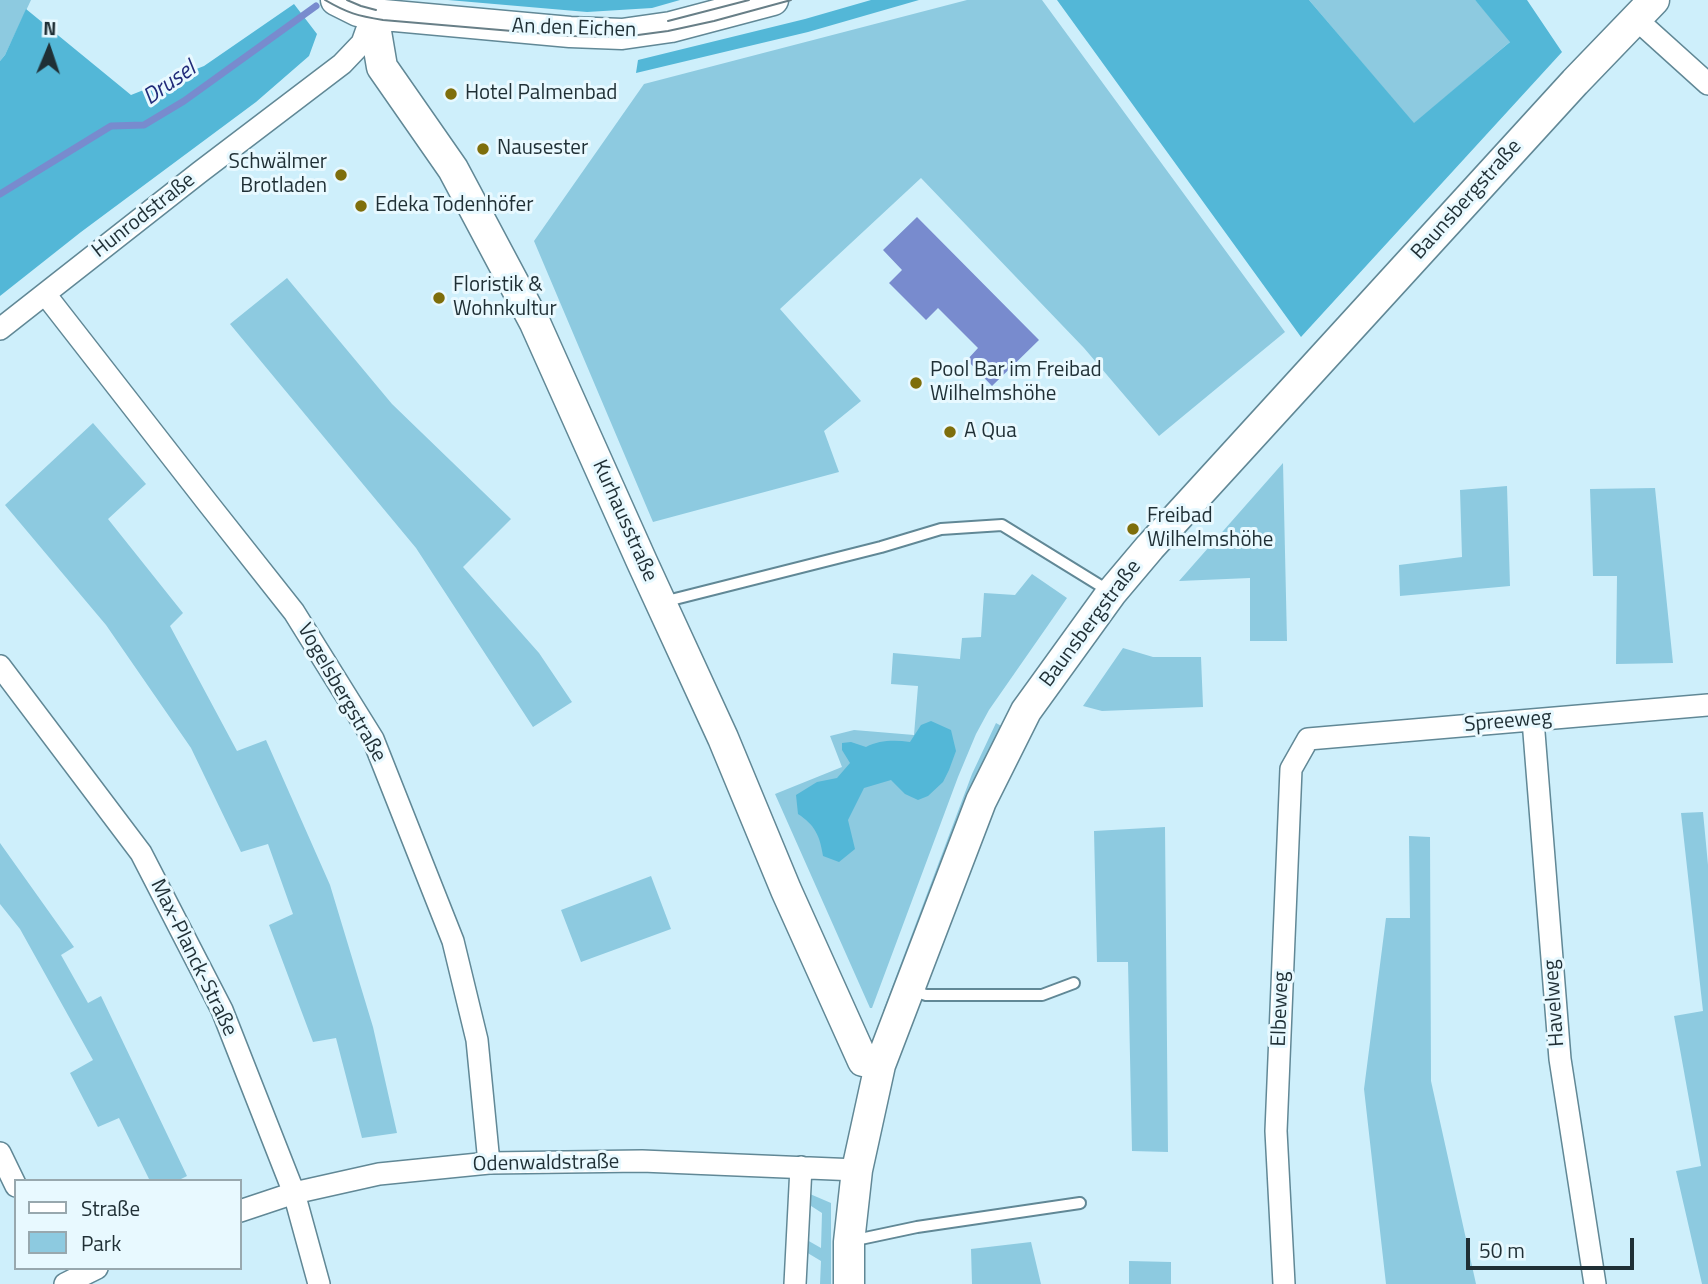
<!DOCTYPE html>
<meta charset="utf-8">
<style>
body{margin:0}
#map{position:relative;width:1708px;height:1284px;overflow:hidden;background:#ceeffb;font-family:"Titillium Web",sans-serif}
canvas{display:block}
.legend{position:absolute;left:14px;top:1179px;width:228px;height:91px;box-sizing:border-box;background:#e8f9ff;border:2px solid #98a8ae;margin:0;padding:9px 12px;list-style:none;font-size:21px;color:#1f2f35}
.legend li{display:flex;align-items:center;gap:14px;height:35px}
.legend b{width:35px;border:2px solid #98a8ae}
.north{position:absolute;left:14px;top:14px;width:70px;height:70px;-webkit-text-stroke:5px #e8f9ff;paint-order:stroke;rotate:2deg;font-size:19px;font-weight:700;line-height:28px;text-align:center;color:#1f2f35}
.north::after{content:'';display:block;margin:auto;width:24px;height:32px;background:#1f2f35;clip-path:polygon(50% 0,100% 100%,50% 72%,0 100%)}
.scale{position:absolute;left:1466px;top:1238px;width:168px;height:32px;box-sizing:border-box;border:4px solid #1f2f35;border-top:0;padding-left:9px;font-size:21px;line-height:24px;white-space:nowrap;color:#1f2f35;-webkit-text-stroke:5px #e8f9ff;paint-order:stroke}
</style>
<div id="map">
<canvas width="1708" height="1284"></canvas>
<ul class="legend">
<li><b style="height:9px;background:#fff"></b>Straße</li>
<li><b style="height:19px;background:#8dcae0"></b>Park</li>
</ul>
<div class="north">N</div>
<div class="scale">50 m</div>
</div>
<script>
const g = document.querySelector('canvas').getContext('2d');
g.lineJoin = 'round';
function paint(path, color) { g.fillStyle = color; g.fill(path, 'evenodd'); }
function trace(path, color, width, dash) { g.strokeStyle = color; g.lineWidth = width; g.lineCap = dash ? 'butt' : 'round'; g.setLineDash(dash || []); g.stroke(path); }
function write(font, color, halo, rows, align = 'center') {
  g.font = font + ' "Titillium Web",sans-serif'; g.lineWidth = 6; g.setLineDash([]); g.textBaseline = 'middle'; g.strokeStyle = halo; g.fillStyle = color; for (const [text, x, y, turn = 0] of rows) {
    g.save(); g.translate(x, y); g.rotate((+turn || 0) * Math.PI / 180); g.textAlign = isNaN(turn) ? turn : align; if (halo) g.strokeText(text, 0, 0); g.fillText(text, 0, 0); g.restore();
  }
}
paint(new Path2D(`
 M 0,0 L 31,0 L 5,55 L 0,61 Z
 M 967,0 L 1042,0 L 1285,332 L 1159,436 L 1084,348 L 921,178 L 780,309 L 861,401 L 824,431 L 839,472 L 653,522 L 534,241 L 644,84 Z
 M 1309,0 L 1475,0 L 1511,41 L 1414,124 Z
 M 287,278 L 392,404 L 511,519 L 463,567 L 539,653 L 572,702 L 533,727 L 416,548 L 230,324 Z
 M 93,423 L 146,484 L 108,519 L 183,613 L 170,626 L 237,751 L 266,740 L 330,885 L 373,1027 L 397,1133 L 362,1138 L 336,1038 L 313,1042 L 269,925 L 293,914 L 268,844 L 241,852 L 191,748 L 106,625 L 5,505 Z
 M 1283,463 L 1287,641 L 1250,641 L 1250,578 L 1179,581 Z
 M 1507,486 L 1510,586 L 1400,596 L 1399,565 L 1462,557 L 1460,490 Z
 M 1655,488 L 1673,663 L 1616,664 L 1617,576 L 1593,576 L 1590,489 Z
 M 1032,574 L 1067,598 L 989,710 L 976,734 L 958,777 L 872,1008 L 870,1008 L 775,794 L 842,767 L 830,736 L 854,730 L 914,735 L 918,686 L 891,684 L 893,653 L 960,659 L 962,638 L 981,637 L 984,593 L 1015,595 Z
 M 1123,648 L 1153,657 L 1201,657 L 1203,707 L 1102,711 L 1083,706 Z
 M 996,723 L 1003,727 L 886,1012 L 883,1011 L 972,774 Z
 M 1703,812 L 1708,865 L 1708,1284 L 1702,1284 L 1676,1171 L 1701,1166 L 1674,1016 L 1703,1011 L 1681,813 Z
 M 1165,827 L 1168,1152 L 1132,1151 L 1128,962 L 1097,962 L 1094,831 Z
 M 1409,836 L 1430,837 L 1431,1081 L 1476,1284 L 1386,1284 L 1364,1089 L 1386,918 L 1410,918 Z
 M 0,843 L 74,947 L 61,955 L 88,1003 L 101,996 L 187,1176 L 177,1181 L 150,1181 L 119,1118 L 98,1127 L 70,1073 L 93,1060 L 20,929 L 0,904 Z
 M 651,876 L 671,929 L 581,962 L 561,910 Z
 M 810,1194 L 831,1203 L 831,1284 L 820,1284 L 821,1261 L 806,1252 L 807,1240 L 821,1248 L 822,1213 L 808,1204 Z
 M 1031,1242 L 1041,1284 L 972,1284 L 971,1249 Z
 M 1129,1261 L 1171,1262 L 1171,1284 L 1129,1284 Z`), '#8dcae0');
paint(new Path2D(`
 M 448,0 L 680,0 L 652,8 L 587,12 Z
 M 871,0 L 919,0 L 808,32 L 636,73 L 638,60 L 805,19 Z
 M 1057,0 L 1309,0 L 1414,123 L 1510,42 L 1475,0 L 1527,0 L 1562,52 L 1301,337 Z
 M 294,4 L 317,34 L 309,56 L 256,102 L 81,232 L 0,296 L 0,61 L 5,55 L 26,9 L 131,95 L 204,66 Z
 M 931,721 L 951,730 L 956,751 L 949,770 L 943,782 L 928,796 L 918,800 L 905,794 L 891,780 L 864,788 L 848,820 L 855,849 L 839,862 L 823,856 C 820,836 815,825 798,814 L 796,795 L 817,782 L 837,778 L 850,763 L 842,750 L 842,743 L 851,742 L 866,747 C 880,740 894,740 910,742 L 921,725 Z`), '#53b7d7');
paint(new Path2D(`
 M 917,217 L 1039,340 L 992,386 L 967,360 L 978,348 L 938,308 L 926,320 L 889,283 L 902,270 L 883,250 Z`), '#788bce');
trace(new Path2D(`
 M 0,194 L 111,126 L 144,125 L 184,101 L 316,6`), '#788bce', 7);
const lane = new Path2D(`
 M 663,602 L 881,547 L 941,529 L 1002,525 L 1109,591
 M 911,990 L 926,995 L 1042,995 L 1074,983
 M 851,1241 L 917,1227 L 1080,1203`);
const street = new Path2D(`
 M 1636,19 L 1708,84
 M 45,294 L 207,502 L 294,612 L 373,739 L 453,941 L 477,1040 L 489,1163
 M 0,329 L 200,172 L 342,64 L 362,43 L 372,15
 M 0,666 L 141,853 L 222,1010 L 294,1193 L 319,1284
 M 1533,720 L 1560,1059 L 1595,1284
 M 0,1153 L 16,1186
 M 240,1211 L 294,1193 L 379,1174 L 489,1163 L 642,1161 L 857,1170
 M 65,1284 L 97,1268
 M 795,1284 L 801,1167
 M 1284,1284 L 1276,1131 L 1291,769 L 1308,739 L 1708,705`);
const secondary = new Path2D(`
 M 336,0 L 358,11 L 373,14 L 570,32 L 622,34 L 671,27 L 773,0
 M 373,14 L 382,67 L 453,169 L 535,323 L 642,562 L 723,738 L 786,890 L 863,1061 L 880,1065
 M 849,1284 L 849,1242 L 857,1170 L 880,1065 L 981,801 L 1026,711 L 1112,592 L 1150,547 L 1575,82 L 1654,0`);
trace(lane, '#618896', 14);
trace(street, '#618896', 24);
trace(secondary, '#618896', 33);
trace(lane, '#fff', 10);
trace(street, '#fff', 21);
trace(secondary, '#fff', 30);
trace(new Path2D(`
 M 325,0 C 347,13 358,16 383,20 L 571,36 L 623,37 L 668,31 L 714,21 L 791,0
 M 347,0 L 361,6 L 376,10
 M 668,21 L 749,0`), '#687f87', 2);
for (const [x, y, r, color] of [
 [451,94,7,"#7e6e0b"],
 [483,149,7,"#7e6e0b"],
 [341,175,7,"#7e6e0b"],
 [361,206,7,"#7e6e0b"],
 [439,298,7,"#7e6e0b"],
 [916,383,7,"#7e6e0b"],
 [950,432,7,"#7e6e0b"],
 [1133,529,7,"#7e6e0b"]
]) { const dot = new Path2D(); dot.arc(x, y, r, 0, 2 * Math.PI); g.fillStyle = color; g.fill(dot); trace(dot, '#e8f9ff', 2.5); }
write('21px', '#1f2f35', '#e8f9ff', [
 ["An den Eichen",574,29,2],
 ["Baunsbergstraße",1467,200,-48],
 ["Hunrodstraße",144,216,-38],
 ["Kurhausstraße",624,521,66],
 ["Baunsbergstraße",1091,624,-53],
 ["Vogelsbergstraße",341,693,60],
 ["Spreeweg",1508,722,-5],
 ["Max-Planck-Straße",193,958,64],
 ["Havelweg",1555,1003,-94],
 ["Elbeweg",1281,1009,-88],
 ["Odenwaldstraße",546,1164,-1]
]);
write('21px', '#1f2f35', '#e8f9ff', [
 ["Hotel Palmenbad",465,94],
 ["Nausester",497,149],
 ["Schwälmer",327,163,"right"],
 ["Brotladen",327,187,"right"],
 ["Edeka Todenhöfer",375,206],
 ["Floristik &",453,286],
 ["Wohnkultur",453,310],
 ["Pool Bar im Freibad",930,371],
 ["Wilhelmshöhe",930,395],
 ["A Qua",964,432],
 ["Freibad",1147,517],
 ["Wilhelmshöhe",1147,541]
], 'left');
write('italic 23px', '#212b7a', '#e8f9ff', [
 ["Drusel",170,84,-35]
]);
</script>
